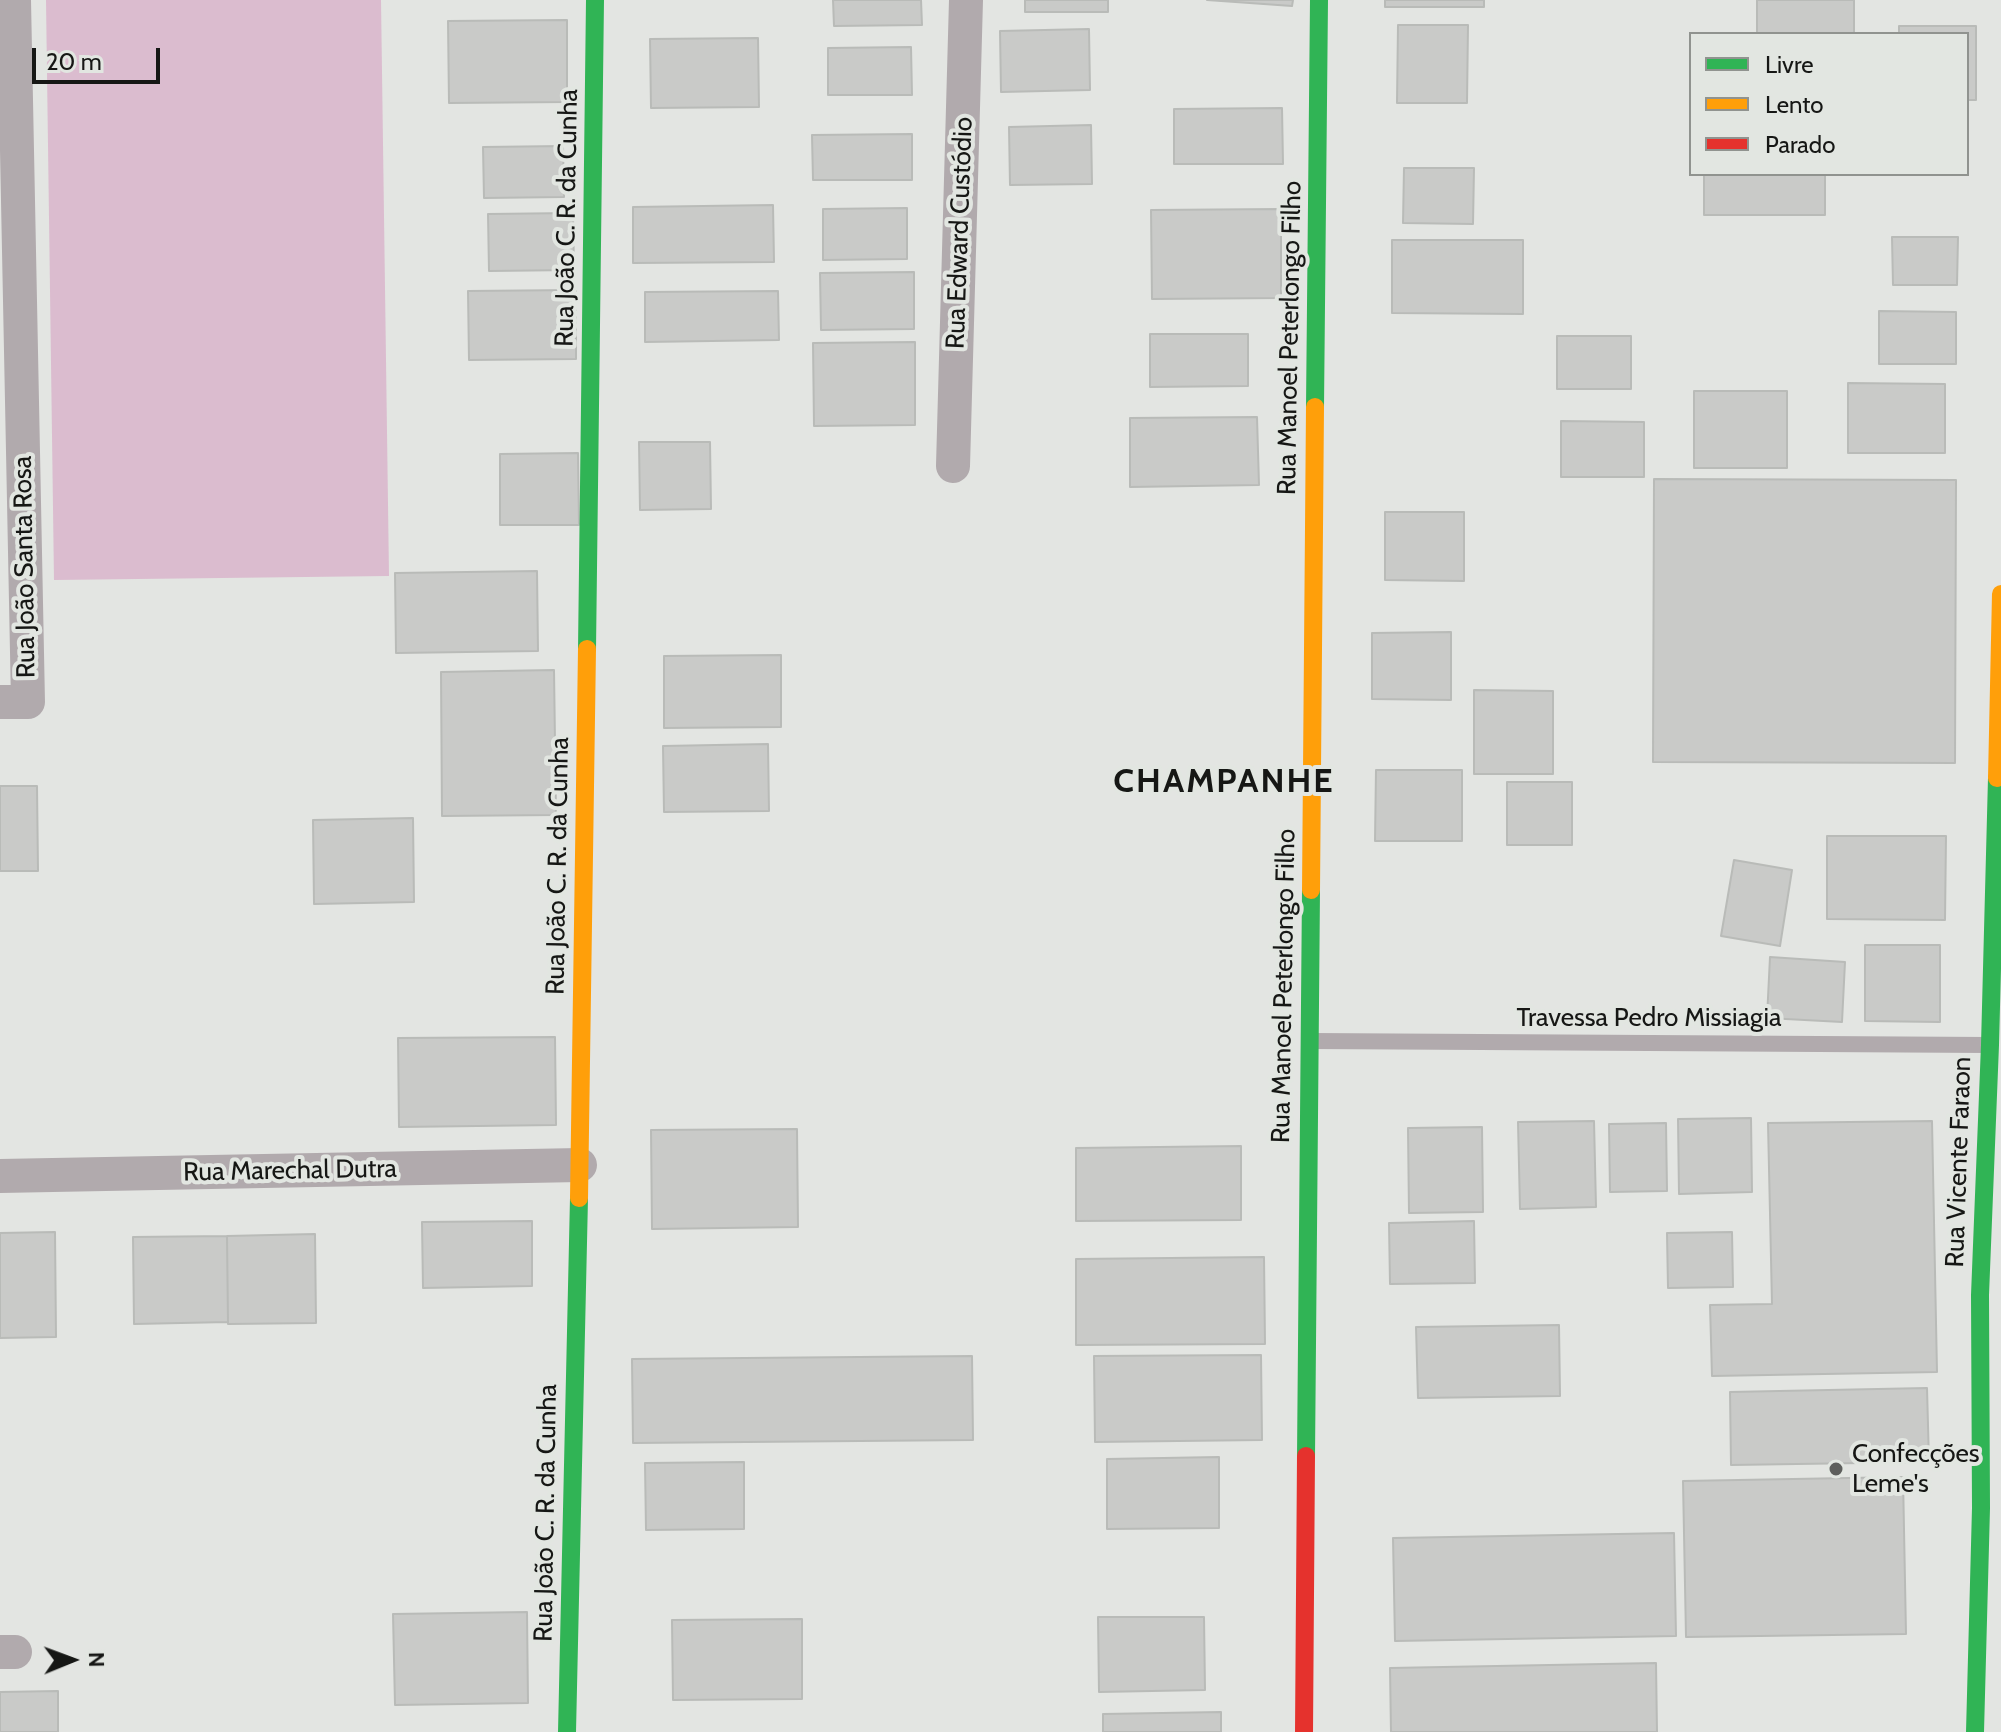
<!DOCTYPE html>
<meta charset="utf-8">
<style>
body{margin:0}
#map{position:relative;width:2001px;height:1732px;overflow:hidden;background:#e3e5e2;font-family:Cabin,sans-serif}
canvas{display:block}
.legend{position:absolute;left:1689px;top:32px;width:280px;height:144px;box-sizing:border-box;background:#e2e6e1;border:2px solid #90938f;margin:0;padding:10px 14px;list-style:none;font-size:24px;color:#161715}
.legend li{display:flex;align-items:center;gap:16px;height:40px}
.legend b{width:40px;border:2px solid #90938f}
.north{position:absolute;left:32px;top:1620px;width:80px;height:80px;-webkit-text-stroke:6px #e2e6e1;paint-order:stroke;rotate:89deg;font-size:22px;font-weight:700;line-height:32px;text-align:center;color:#161715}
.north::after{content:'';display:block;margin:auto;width:28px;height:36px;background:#161715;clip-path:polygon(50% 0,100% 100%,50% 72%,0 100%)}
.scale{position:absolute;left:32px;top:48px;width:128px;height:36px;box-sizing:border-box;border:4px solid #161715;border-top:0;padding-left:10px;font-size:24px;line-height:28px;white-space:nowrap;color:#161715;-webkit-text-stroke:6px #e2e6e1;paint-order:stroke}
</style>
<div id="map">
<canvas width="2001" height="1732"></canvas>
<ul class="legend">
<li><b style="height:10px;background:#30b455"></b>Livre</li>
<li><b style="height:10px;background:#ff9f0a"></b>Lento</li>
<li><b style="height:10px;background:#e5322d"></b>Parado</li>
</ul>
<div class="north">N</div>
<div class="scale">20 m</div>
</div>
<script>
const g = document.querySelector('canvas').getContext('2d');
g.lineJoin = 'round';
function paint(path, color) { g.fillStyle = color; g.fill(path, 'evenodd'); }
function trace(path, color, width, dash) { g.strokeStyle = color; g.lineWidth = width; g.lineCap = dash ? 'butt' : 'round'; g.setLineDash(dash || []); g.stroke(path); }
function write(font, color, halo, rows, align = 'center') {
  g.font = font + ' Cabin,sans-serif'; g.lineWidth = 8; g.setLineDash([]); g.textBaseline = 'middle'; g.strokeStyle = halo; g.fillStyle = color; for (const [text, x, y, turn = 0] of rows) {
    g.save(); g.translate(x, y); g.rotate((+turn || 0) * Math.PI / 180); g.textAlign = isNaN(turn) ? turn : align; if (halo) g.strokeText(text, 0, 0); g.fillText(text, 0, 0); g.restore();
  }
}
paint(new Path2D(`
 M 46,0 L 381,0 L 389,576 L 54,580 Z`), '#dbbccf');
const building = new Path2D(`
 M 833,0 L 921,0 L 922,25 L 834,26 Z
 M 1025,0 L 1108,0 L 1108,12 L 1025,12 Z
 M 1207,0 L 1293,0 L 1292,6 Z
 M 1385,0 L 1484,0 L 1484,7 L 1385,7 Z
 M 1757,0 L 1854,0 L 1854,34 L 1757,34 Z
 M 567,20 L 567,102 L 449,103 L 448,21 Z
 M 1398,25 L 1468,25 L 1467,103 L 1397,103 Z
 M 1899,26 L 1976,26 L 1976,100 L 1967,100 L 1967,34 L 1899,34 Z
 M 1089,29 L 1090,90 L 1001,92 L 1000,31 Z
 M 758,38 L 759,107 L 651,108 L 650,39 Z
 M 911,47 L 912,95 L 828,95 L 828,48 Z
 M 1282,108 L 1283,164 L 1174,164 L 1174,109 Z
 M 1091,125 L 1092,184 L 1010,185 L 1009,127 Z
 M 912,134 L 912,180 L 813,180 L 812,135 Z
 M 563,146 L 564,197 L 484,198 L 483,147 Z
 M 1404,168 L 1474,168 L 1473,224 L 1403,223 Z
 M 1704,174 L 1825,174 L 1825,215 L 1704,215 Z
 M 773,205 L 774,262 L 633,263 L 633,207 Z
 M 907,208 L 907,259 L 823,260 L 823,209 Z
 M 1281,209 L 1281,298 L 1152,299 L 1151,210 Z
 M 573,213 L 574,270 L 489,271 L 488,214 Z
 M 1892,237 L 1958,237 L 1957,285 L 1893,285 Z
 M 1392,240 L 1523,240 L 1523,314 L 1392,313 Z
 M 914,272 L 914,329 L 821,330 L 820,273 Z
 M 576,290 L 576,359 L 469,360 L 468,291 Z
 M 778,291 L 779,340 L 645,342 L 645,292 Z
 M 1879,311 L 1956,312 L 1956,364 L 1879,364 Z
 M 1150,334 L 1248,334 L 1248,386 L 1150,387 Z
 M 1557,336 L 1631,336 L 1631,389 L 1557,389 Z
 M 915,342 L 915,425 L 814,426 L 813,343 Z
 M 1848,383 L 1945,384 L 1945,453 L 1848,453 Z
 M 1694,391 L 1787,391 L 1787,468 L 1694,468 Z
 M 1257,417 L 1259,485 L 1130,487 L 1130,418 Z
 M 1561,421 L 1644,422 L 1644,477 L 1561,477 Z
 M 639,442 L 710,442 L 711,509 L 640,510 Z
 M 578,453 L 579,525 L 500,525 L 500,454 Z
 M 1654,479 L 1956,480 L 1955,763 L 1653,762 Z
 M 1385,512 L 1464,512 L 1464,581 L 1385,580 Z
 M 537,571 L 538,651 L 396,653 L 395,573 Z
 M 1451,632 L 1451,700 L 1372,699 L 1372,633 Z
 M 781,655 L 781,727 L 664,728 L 664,656 Z
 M 554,670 L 556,815 L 442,816 L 441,672 Z
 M 1474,690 L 1553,691 L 1553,774 L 1474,774 Z
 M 768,744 L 769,811 L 664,812 L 663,746 Z
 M 1376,770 L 1462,770 L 1462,841 L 1375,841 Z
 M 1507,782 L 1572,782 L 1572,845 L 1507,845 Z
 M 0,786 L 37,786 L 38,871 L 0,871 Z
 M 413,818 L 414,902 L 314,904 L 313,820 Z
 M 1827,836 L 1946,836 L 1945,920 L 1827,919 Z
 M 1734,860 L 1792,870 L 1780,946 L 1721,936 Z
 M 1865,945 L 1940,945 L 1940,1022 L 1865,1021 Z
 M 1770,957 L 1845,962 L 1842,1022 L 1767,1018 Z
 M 555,1037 L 556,1125 L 399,1127 L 398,1038 Z
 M 1751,1118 L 1752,1192 L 1679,1194 L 1678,1119 Z
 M 1594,1121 L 1596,1207 L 1520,1209 L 1518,1122 Z
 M 1932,1121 L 1937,1372 L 1712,1376 L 1710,1305 L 1772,1304 L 1768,1123 Z
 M 1666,1123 L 1667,1191 L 1610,1192 L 1609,1124 Z
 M 1482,1127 L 1483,1212 L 1409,1213 L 1408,1128 Z
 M 797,1129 L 798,1227 L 652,1229 L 651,1130 Z
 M 1241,1146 L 1241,1220 L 1076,1221 L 1076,1148 Z
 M 532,1221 L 532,1286 L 423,1288 L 422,1222 Z
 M 1474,1221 L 1475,1283 L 1390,1284 L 1389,1223 Z
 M 55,1232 L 56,1337 L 0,1338 L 0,1233 Z
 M 1732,1232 L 1733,1287 L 1668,1288 L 1667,1233 Z
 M 315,1234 L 316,1323 L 228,1324 L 227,1236 Z
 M 227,1236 L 228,1322 L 134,1324 L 133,1237 Z
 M 1264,1257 L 1265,1344 L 1076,1345 L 1076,1259 Z
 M 1559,1325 L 1560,1396 L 1418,1398 L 1416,1327 Z
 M 1261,1355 L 1262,1440 L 1095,1442 L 1094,1356 Z
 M 972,1356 L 973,1440 L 633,1443 L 632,1359 Z
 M 1927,1388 L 1929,1462 L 1731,1465 L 1730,1392 Z
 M 1219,1457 L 1219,1528 L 1107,1529 L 1107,1459 Z
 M 744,1462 L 744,1529 L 646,1530 L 645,1463 Z
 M 1903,1477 L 1906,1634 L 1686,1637 L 1683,1481 Z
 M 1674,1533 L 1676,1636 L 1395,1641 L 1393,1538 Z
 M 527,1612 L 528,1703 L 395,1705 L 393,1614 Z
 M 1098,1617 L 1204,1617 L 1205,1690 L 1099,1692 Z
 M 802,1619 L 802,1699 L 673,1700 L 672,1620 Z
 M 1656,1663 L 1657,1732 L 1391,1732 L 1390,1668 Z
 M 58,1691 L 58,1732 L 0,1732 L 0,1692 Z
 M 1221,1712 L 1221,1732 L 1103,1732 L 1103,1714 Z`);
paint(building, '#c9cac8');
trace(building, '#b9bbb8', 2);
trace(new Path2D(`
 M 1311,1041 L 1988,1045`), '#b1aaad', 16);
trace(new Path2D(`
 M 953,466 L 966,0
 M 0,702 L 28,702 L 14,0
 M 0,1176 L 580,1165
 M 0,1652 L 15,1652`), '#b1aaad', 34);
trace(new Path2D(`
 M 1315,407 L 1319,0
 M 587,649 L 595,0
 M 1306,1456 L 1311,890
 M 567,1732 L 579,1198
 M 1975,1732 L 1981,1508 L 1980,1295 L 1990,1045 L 1997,778`), '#30b455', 18);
trace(new Path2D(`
 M 1997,778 L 2001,594
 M 1311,890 L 1315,407
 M 579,1198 L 587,649`), '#ff9f0a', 18);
trace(new Path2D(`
 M 1304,1732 L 1306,1456`), '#e5322d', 18);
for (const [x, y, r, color] of [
 [1836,1469,8,"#5e5f5d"]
]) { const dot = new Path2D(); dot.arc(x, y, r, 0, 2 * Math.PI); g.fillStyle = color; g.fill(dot); trace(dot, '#e2e6e1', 3); }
write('26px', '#161715', '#e2e6e1', [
 ["Rua João C. R. da Cunha",567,218,-89],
 ["Rua Edward Custódio",960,233,-88],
 ["Rua Manoel Peterlongo Filho",1290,338,-89],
 ["Rua João Santa Rosa",25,567,-91],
 ["Rua João C. R. da Cunha",558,866,-89],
 ["Rua Manoel Peterlongo Filho",1284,986,-89],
 ["Travessa Pedro Missiagia",1649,1018],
 ["Rua Vicente Faraon",1959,1162,-88],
 ["Rua Marechal Dutra",290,1171,-1],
 ["Rua João C. R. da Cunha",546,1513,-89]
]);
write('26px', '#161715', '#e2e6e1', [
 ["Confecções",1852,1454],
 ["Leme's",1852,1484]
], 'left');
g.letterSpacing = '2px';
write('bold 34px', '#161715', '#e2e6e1', [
 ["CHAMPANHE",1224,782]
]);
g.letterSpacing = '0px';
</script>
